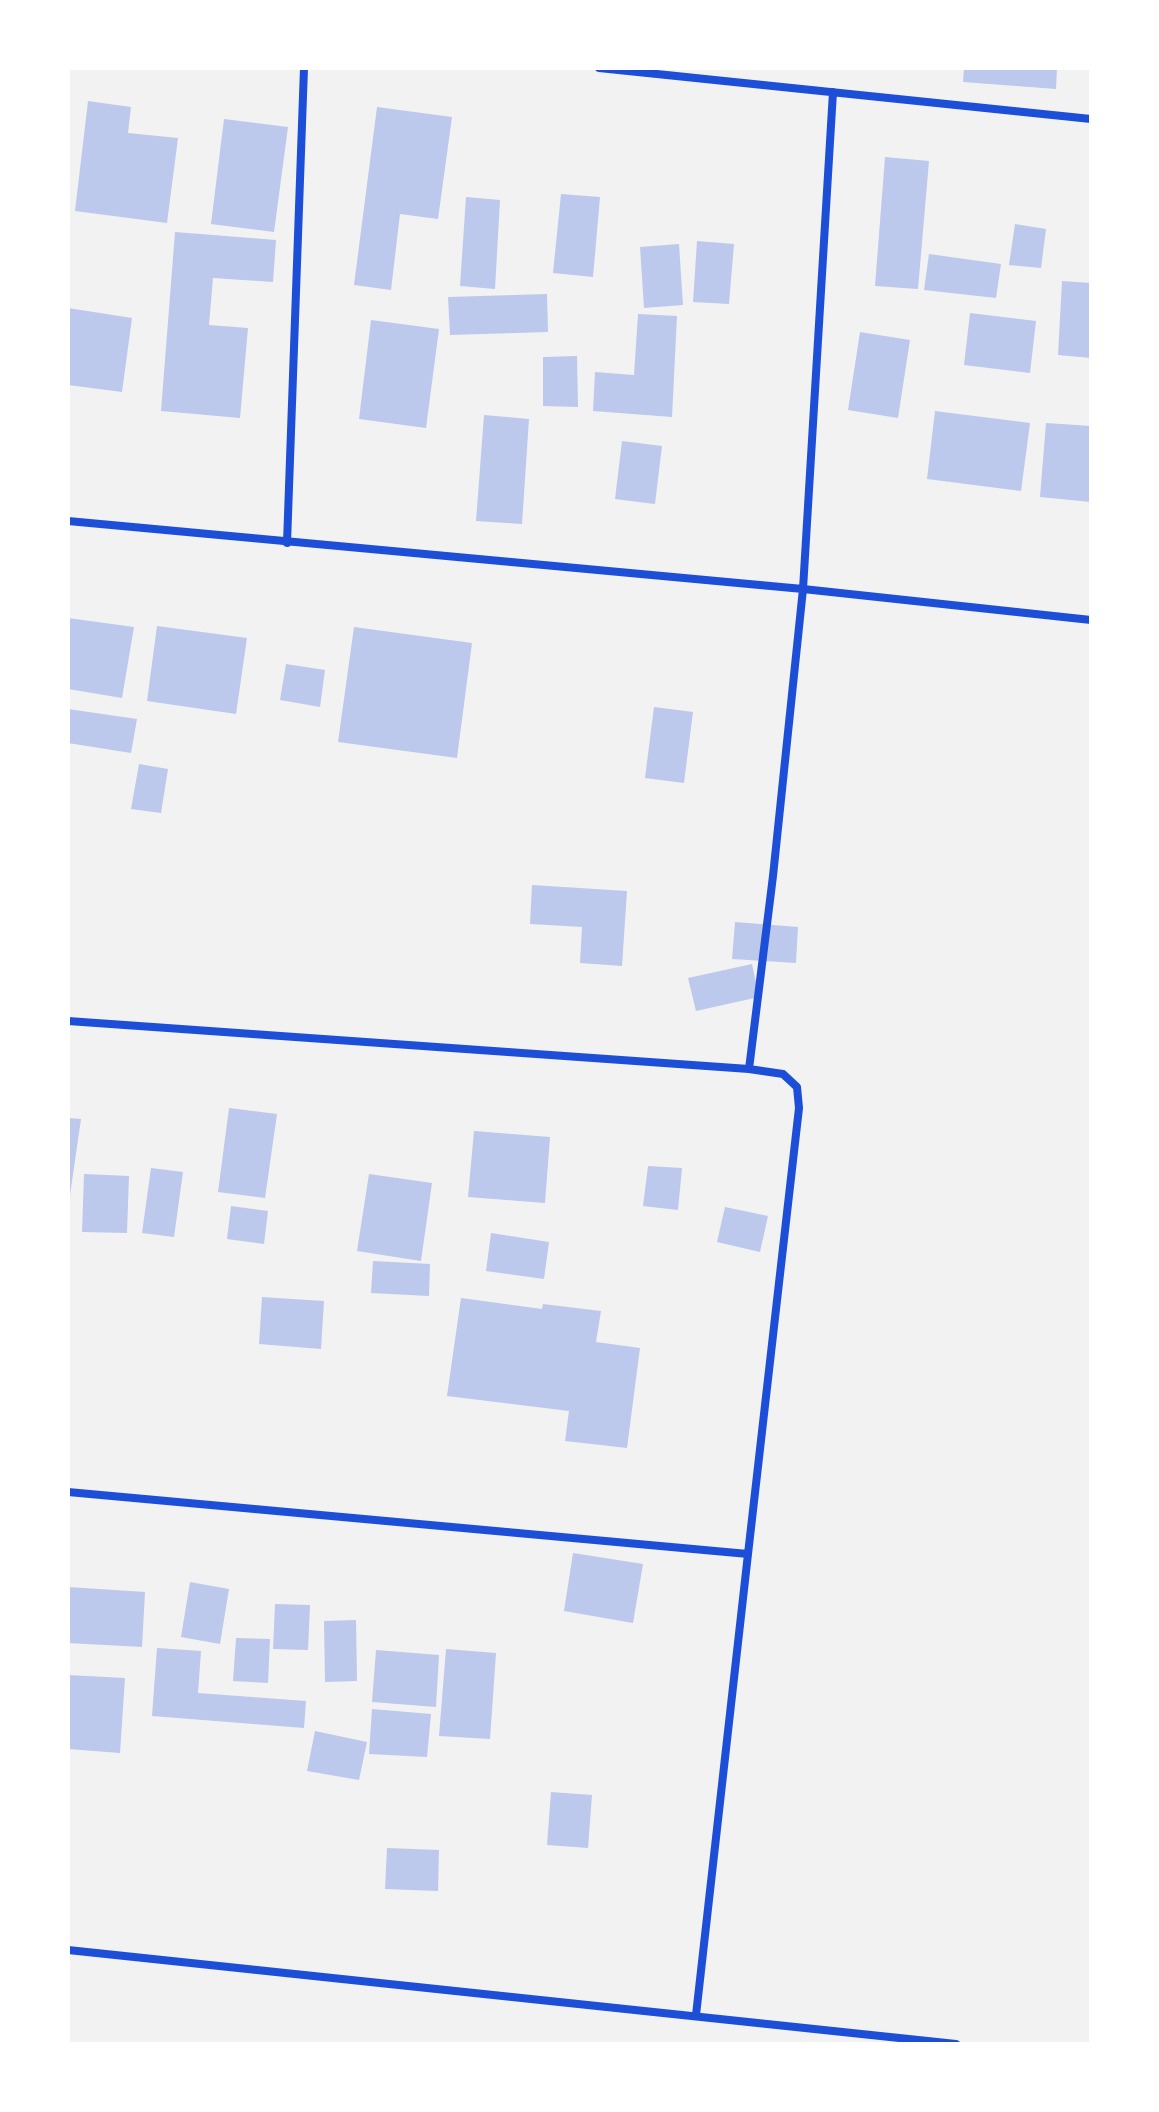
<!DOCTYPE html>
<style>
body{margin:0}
#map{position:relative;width:1159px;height:2112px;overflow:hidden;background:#f2f2f2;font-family:Ubuntu,sans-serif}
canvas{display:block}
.frame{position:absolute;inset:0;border:70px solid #fff;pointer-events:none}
</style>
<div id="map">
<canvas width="1159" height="2112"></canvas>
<div class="frame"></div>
</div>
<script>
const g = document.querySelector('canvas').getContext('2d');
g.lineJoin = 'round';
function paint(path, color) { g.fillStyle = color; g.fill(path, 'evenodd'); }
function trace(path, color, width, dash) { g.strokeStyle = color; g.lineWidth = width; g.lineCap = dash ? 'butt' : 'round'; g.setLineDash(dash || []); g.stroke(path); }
paint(new Path2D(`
 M 964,68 L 1057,68 L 1056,89 L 963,82 Z
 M 88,101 L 131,107 L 128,133 L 178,138 L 167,223 L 75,211 Z
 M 377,107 L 452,117 L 438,219 L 400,214 L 391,290 L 354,285 Z
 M 224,119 L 288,127 L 274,232 L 211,224 Z
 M 885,157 L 929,161 L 918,289 L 875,286 Z
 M 561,194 L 600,197 L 593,277 L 553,273 Z
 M 466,197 L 500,200 L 495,289 L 460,286 Z
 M 1015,224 L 1046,229 L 1041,268 L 1009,265 Z
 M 175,232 L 276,240 L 273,282 L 213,278 L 209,325 L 248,328 L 240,418 L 161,411 Z
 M 697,241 L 734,244 L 729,304 L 693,302 Z
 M 679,244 L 683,305 L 644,308 L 640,247 Z
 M 929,254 L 1001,264 L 996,298 L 924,290 Z
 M 1062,281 L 1091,283 L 1091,358 L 1058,355 Z
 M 547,294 L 548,332 L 450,335 L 448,297 Z
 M 68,308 L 132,318 L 122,392 L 68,385 Z
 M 970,313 L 1036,321 L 1030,373 L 964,365 Z
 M 638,314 L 677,316 L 672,417 L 593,411 L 595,372 L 634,375 Z
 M 371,320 L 439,329 L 426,428 L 359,419 Z
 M 860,332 L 910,340 L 898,418 L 848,410 Z
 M 577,356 L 578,407 L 543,406 L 543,357 Z
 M 935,411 L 1030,423 L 1021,491 L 927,479 Z
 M 484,415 L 529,419 L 522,524 L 476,521 Z
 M 1046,423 L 1091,426 L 1091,502 L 1040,497 Z
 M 622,441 L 662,446 L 655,504 L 615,499 Z
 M 68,618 L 134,627 L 122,698 L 68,689 Z
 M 157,626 L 247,638 L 236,714 L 147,701 Z
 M 354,627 L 472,643 L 457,758 L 338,742 Z
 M 286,664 L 325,670 L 320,707 L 280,700 Z
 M 654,707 L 693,712 L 684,783 L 645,778 Z
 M 68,709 L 137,719 L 131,753 L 68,743 Z
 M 139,764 L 168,769 L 161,813 L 131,809 Z
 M 532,885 L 627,891 L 622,966 L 580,963 L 582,927 L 530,924 Z
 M 735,922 L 798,927 L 796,963 L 732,959 Z
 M 752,964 L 759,997 L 696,1011 L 688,978 Z
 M 229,1108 L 277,1114 L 265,1198 L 218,1192 Z
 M 68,1118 L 81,1119 L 70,1195 L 68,1195 Z
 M 474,1131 L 550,1137 L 545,1203 L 468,1197 Z
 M 648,1166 L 682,1168 L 678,1210 L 643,1206 Z
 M 151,1168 L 183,1172 L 174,1237 L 142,1233 Z
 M 84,1174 L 129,1176 L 127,1233 L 82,1232 Z
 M 369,1174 L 432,1183 L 421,1261 L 357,1251 Z
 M 231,1206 L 268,1211 L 264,1244 L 227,1239 Z
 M 725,1207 L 768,1216 L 760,1252 L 717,1242 Z
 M 491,1233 L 549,1242 L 544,1279 L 486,1271 Z
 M 373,1261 L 430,1264 L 429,1296 L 371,1293 Z
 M 262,1297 L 324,1301 L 321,1349 L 259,1344 Z
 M 461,1298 L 542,1309 L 543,1304 L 601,1311 L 596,1342 L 640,1348 L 627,1448 L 565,1441 L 569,1411 L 447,1396 Z
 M 573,1553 L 643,1564 L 633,1623 L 564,1611 Z
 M 190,1582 L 229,1589 L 220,1644 L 181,1637 Z
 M 68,1587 L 145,1592 L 142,1647 L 68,1643 Z
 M 275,1604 L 310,1605 L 308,1650 L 273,1649 Z
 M 356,1620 L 357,1681 L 325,1682 L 324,1621 Z
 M 236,1638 L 270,1639 L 268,1683 L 233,1681 Z
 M 157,1648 L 201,1651 L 198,1693 L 306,1701 L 304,1728 L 152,1716 Z
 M 446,1649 L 496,1653 L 490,1739 L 439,1736 Z
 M 376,1650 L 439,1655 L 436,1707 L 372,1702 Z
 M 68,1675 L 125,1678 L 120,1753 L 68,1749 Z
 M 372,1709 L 431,1714 L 427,1757 L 369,1754 Z
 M 315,1731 L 367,1742 L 359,1780 L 307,1771 Z
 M 551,1792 L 592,1795 L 588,1848 L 547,1845 Z
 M 387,1848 L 439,1850 L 438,1891 L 385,1889 Z`), '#bdc9ec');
trace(new Path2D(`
 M 599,68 L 1091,119
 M 68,521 L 803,589 L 1091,620
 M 287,543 L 304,68
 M 68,1021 L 749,1069 L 783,1074 L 797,1087 L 799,1108 L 748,1554
 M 749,1069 L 773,876 L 803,589 L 833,92
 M 68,1492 L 748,1554 L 696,2015
 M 68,1950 L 956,2044`), '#1d4ed8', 8);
</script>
